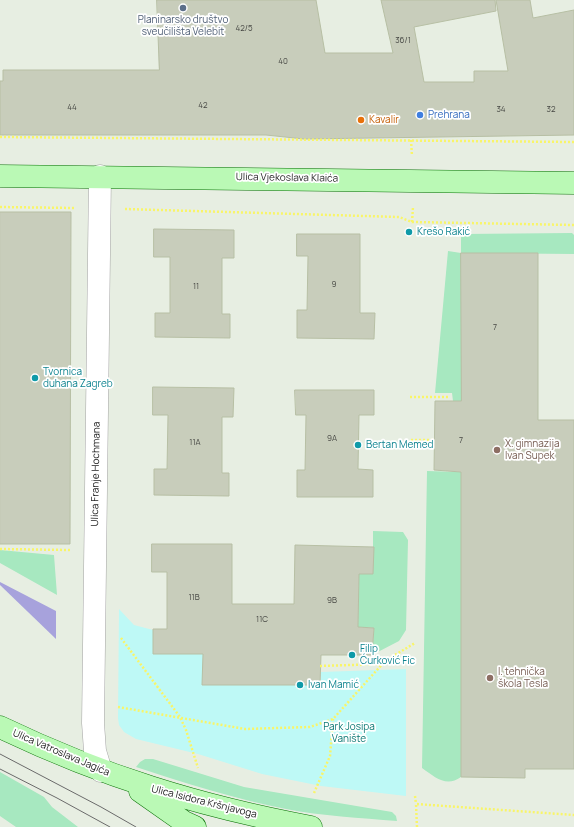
<!DOCTYPE html>
<meta charset="utf-8">
<style>
body{margin:0}
canvas{display:block;background:#e7eee2}
</style>
<canvas width="574" height="827"></canvas>
<script>
const g = document.querySelector('canvas').getContext('2d');
g.lineJoin = 'round';
function paint(path, color) { g.fillStyle = color; g.fill(path, 'evenodd'); }
function trace(path, color, width, dash) { g.strokeStyle = color; g.lineWidth = width; g.lineCap = dash ? 'butt' : 'round'; g.setLineDash(dash || []); g.stroke(path); }
function write(font, color, halo, rows, align = 'center') {
  g.font = font + ' Manrope,sans-serif'; g.lineWidth = 3.5; g.setLineDash([]); g.textBaseline = 'middle'; g.strokeStyle = halo; g.fillStyle = color; for (const [text, x, y, turn = 0] of rows) {
    g.save(); g.translate(x, y); g.rotate((+turn || 0) * Math.PI / 180); g.textAlign = isNaN(turn) ? turn : align; if (halo) g.strokeText(text, 0, 0); g.fillText(text, 0, 0); g.restore();
  }
}
paint(new Path2D(`
 M 572,233 L 574,235 L 574,254 L 461,253 L 461,401 L 453,401 L 452,393 L 435,393 L 448,251 L 461,253 L 461,234 Z
 M 427,471 L 461,472 L 461,777 C 446,788 435,777 422,768 Z
 M 373,531 L 403,532 L 408,540 L 406,630 L 399,641 L 372,655 L 374,628 L 358,627 L 359,574 L 373,574 Z
 M 0,550 L 54,555 L 57,595 L 0,563 Z
 M 145,759 L 153,759 L 244,787 L 392,812 L 396,816 L 397,821 C 360,818 322,816 286,809 C 235,799 185,783 136,767 L 140,762 Z
 M 0,772 L 44,797 L 52,807 L 78,827 L 16,827 L 0,816 Z`), '#a7e8c0');
paint(new Path2D(`
 M 119,609 L 134,625 L 153,630 L 153,654 L 203,654 L 203,685 L 320,685 L 321,672 L 406,669 L 406,796 L 321,786 L 262,774 L 198,754 L 136,739 L 124,732 L 119,725 L 118,718 Z`), '#bef9f6');
paint(new Path2D(`
 M 0,582 L 56,611 L 56,639 L 0,585 Z`), '#a7a2dc');
const building = new Path2D(`
 M 157,0 L 316,0 L 325,53 L 393,53 L 381,0 L 495,0 L 496,11 L 414,27 L 424,82 L 474,82 L 474,71 L 508,71 L 496,0 L 530,0 L 533,18 L 574,10 L 574,135 L 304,139 L 266,135 L 0,135 L 0,81 L 3,81 L 3,70 L 159,70 Z
 M 0,212 L 71,212 L 70,544 L 0,544 Z
 M 154,229 L 234,230 L 234,258 L 222,258 L 222,314 L 230,314 L 230,338 L 155,337 L 155,313 L 170,313 L 170,257 L 154,257 Z
 M 297,234 L 360,234 L 360,313 L 375,313 L 374,339 L 297,338 L 297,310 L 307,310 L 308,256 L 297,256 Z
 M 461,253 L 538,253 L 538,420 L 574,420 L 574,769 L 525,769 L 525,778 L 461,777 L 461,472 L 434,470 L 435,401 L 461,401 Z
 M 153,387 L 234,388 L 233,417 L 222,417 L 222,473 L 229,473 L 229,496 L 154,495 L 154,469 L 167,469 L 168,415 L 153,415 Z
 M 295,390 L 374,390 L 374,415 L 359,415 L 358,469 L 373,470 L 373,497 L 297,497 L 297,470 L 305,470 L 306,415 L 296,415 Z
 M 152,544 L 232,544 L 232,604 L 294,604 L 295,545 L 374,547 L 373,574 L 359,574 L 358,627 L 374,628 L 372,655 L 321,655 L 320,685 L 202,685 L 203,654 L 153,654 L 153,629 L 167,629 L 167,572 L 152,572 Z`);
paint(building, '#c8cdbb');
trace(building, '#b7bfa4', 1);
const street = new Path2D(`
 M 100,176 L 93,723 L 95,751 L 101,771`);
const secondary = new Path2D(`
 M 0,176 L 574,183
 M 0,727 C 102,776 199,806 311,827
 M 140,791 L 184,822 L 195,827`);
trace(street, '#a3a3a3', 23);
trace(secondary, '#087105', 23);
trace(new Path2D(`
 M 0,137 L 574,142
 M 411,140 L 412,156
 M 0,207 L 74,208
 M 125,209 L 399,217 L 412,222 L 574,225
 M 412,222 L 413,207
 M 410,397 L 449,397
 M 411,440 L 434,440
 M 0,549 L 70,550
 M 121,638 L 180,717 L 186,730 L 198,768
 M 320,666 L 382,664
 M 118,707 L 245,729 L 310,727 L 333,719 L 385,661 L 415,643
 M 314,793 L 330,756 L 333,719
 M 415,796 L 416,804
 M 417,827 L 416,804 L 574,815`), '#f9f568', 2.5, [2, 2]);
trace(street, '#fff', 22);
trace(secondary, '#baf9b5', 22);
trace(new Path2D(`
 M 0,754 L 101,807 L 136,827
 M 0,769 L 57,798 L 110,827`), '#6a6a6a', 1);
for (const [x, y, r, color] of [
 [183,8,4,"#5c6f8a"],
 [420,115,4,"#3f7fe0"],
 [361,120,4,"#e8710a"],
 [409,232,4,"#0f9aa8"],
 [35,378,4,"#0f9aa8"],
 [358,445,4,"#0f9aa8"],
 [497,450,4,"#8d6e63"],
 [352,655,4,"#0f9aa8"],
 [490,678,4,"#8d6e63"],
 [300,685,4,"#0f9aa8"]
]) { const dot = new Path2D(); dot.arc(x, y, r, 0, 2 * Math.PI); g.fillStyle = color; g.fill(dot); trace(dot, '#fff', 1.5); }
write('8px', '#474844', null, [
 ["42/5",244,29],
 ["36/1",403,41],
 ["40",283,62],
 ["42",203,106],
 ["44",72,108],
 ["34",501,110],
 ["32",551,110],
 ["9",334,285],
 ["11",196,287],
 ["7",495,328],
 ["9A",332,439],
 ["7",461,441],
 ["11A",195,443],
 ["11B",194,598],
 ["9B",332,601],
 ["11C",262,620]
]);
write('10px', '#4e5e75', '#fff', [
 ["Planinarsko društvo",183,20],
 ["sveučilišta Velebit",183,32]
]);
write('10px', '#366cbe', '#fff', [
 ["Prehrana",428,115]
], 'left');
write('10px', '#c56008', '#fff', [
 ["Kavalir",369,120]
], 'left');
write('10px', '#1c1c1c', '#fff', [
 ["Ulica Vjekoslava Klaića",287,178,1],
 ["Ulica Franje Hochmana",96,474,-89],
 ["Ulica Vatroslava Jagića",61,753,23],
 ["Ulica Isidora Kršnjavoga",204,802,14]
]);
write('10px', '#0d838f', '#fff', [
 ["Krešo Rakić",417,232],
 ["Tvornica",43,372],
 ["duhana Zagreb",43,384],
 ["Bertan Memed",366,445],
 ["Filip",360,649],
 ["Ćurković Fic",360,661],
 ["Ivan Mamić",308,685]
], 'left');
write('10px', '#785e54', '#fff', [
 ["X. gimnazija",505,444],
 ["Ivan Supek",505,456],
 ["I. tehnička",498,672],
 ["škola Tesla",498,684]
], 'left');
write('10px', '#0c7974', '#fff', [
 ["Park Josipa",349,727],
 ["Vanište",349,739]
]);
</script>
